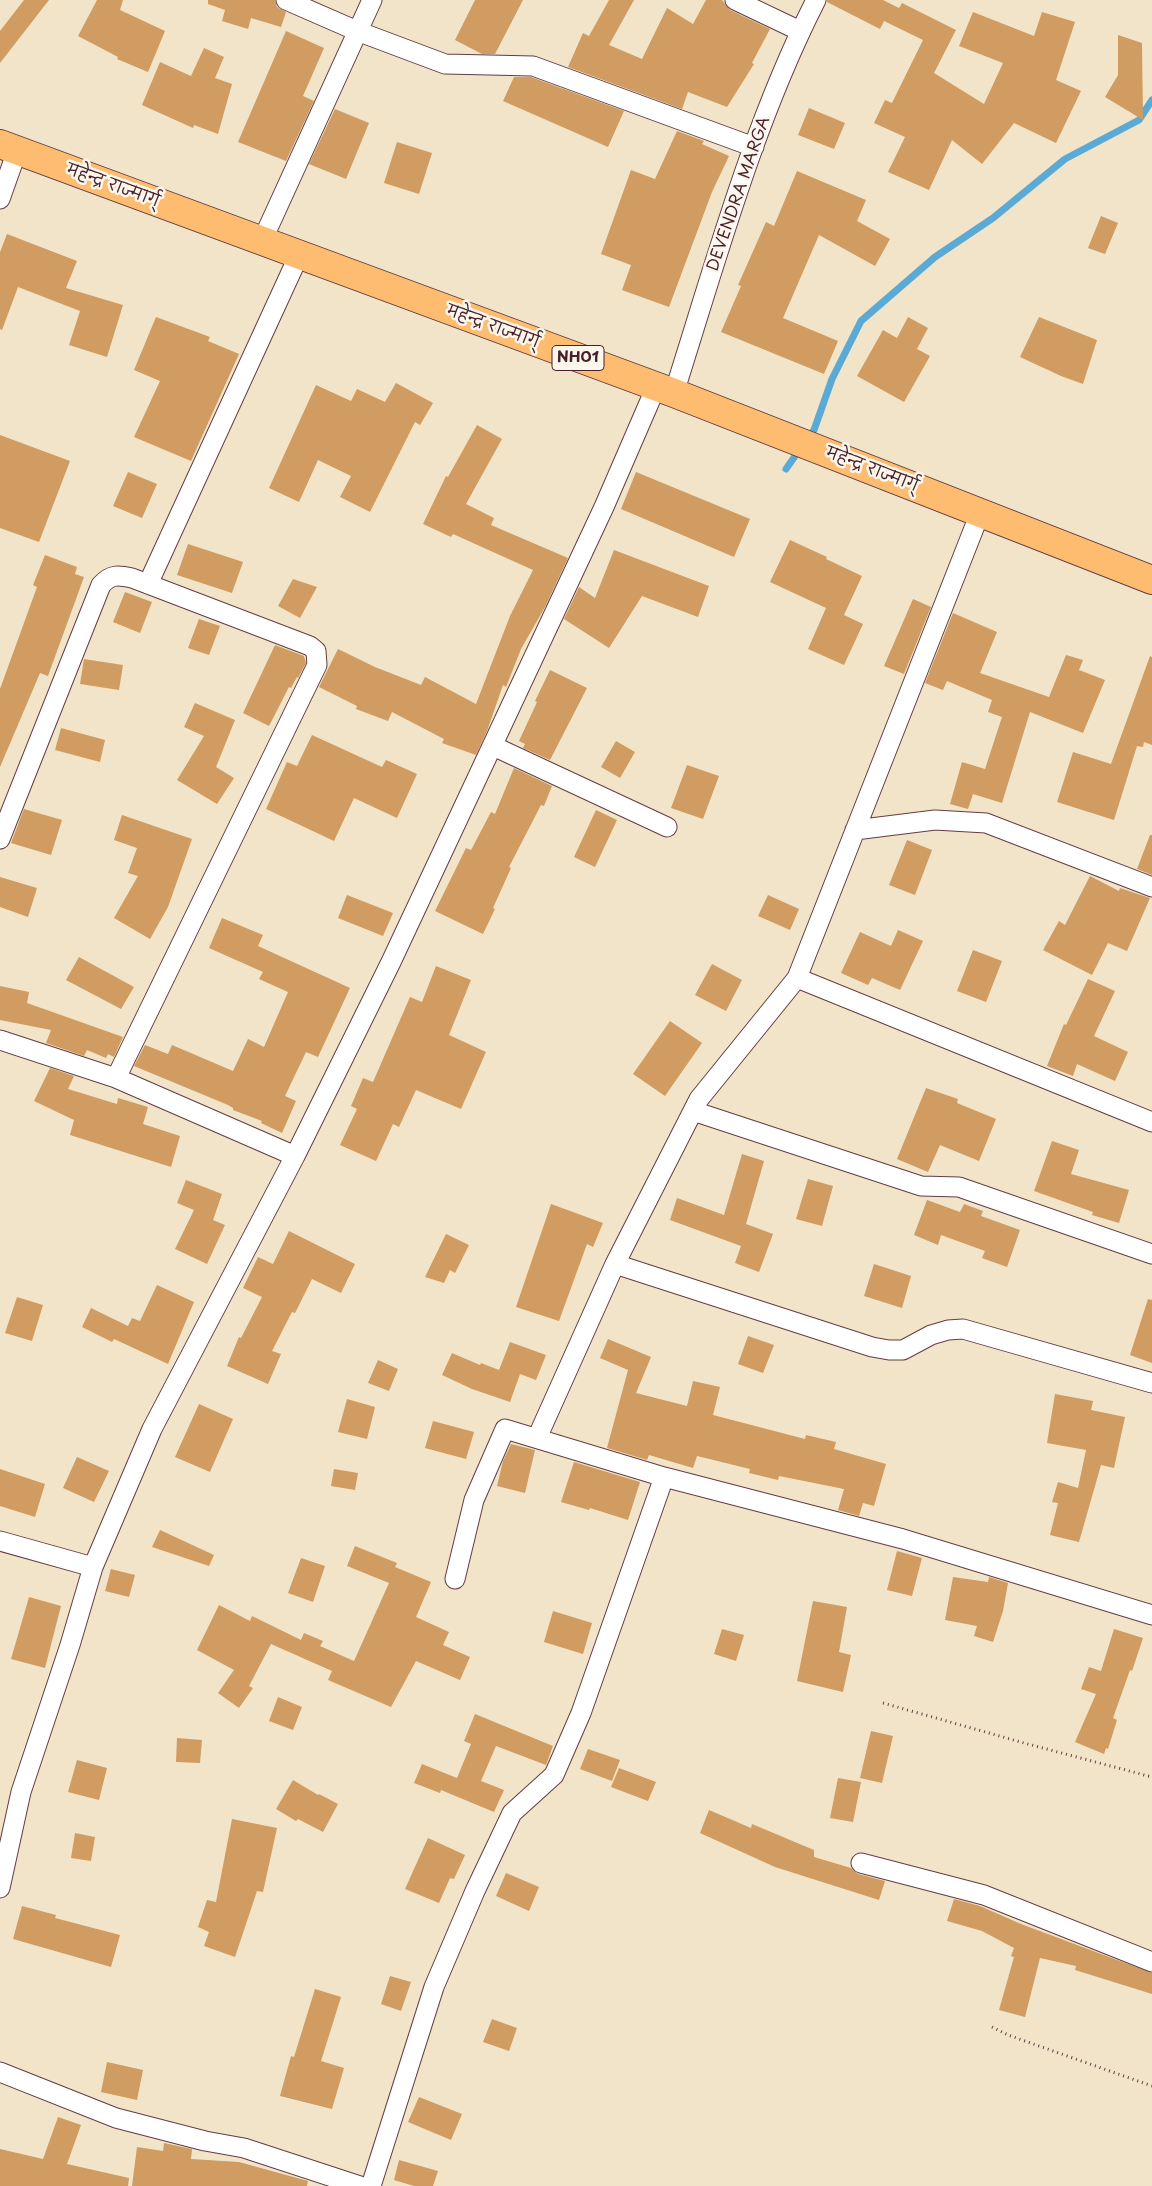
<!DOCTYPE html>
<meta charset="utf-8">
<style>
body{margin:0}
canvas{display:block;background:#f1e4c8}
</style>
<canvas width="1152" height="2186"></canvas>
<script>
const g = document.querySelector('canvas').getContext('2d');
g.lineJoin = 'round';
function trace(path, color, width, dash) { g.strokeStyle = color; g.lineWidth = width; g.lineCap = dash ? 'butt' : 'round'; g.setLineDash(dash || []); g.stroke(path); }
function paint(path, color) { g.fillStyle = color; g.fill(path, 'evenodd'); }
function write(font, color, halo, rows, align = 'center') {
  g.font = font + ' "Playpen Sans","Playpen Sans Deva",sans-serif'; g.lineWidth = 5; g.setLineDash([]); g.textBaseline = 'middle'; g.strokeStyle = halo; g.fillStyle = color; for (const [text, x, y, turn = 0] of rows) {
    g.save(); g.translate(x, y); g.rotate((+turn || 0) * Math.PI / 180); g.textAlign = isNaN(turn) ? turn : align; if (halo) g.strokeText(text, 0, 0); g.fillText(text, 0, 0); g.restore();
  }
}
trace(new Path2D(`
 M 808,438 L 814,430 L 832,379 L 861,321 L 935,257 L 993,218 L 1065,159 L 1139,120 L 1152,100
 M 786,469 L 800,449`), '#5baad5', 7);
paint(new Path2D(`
 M 24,0 L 49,0 L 0,63 L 0,31 Z
 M 97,0 L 123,0 L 120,10 L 165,31 L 148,72 L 117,59 L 118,57 L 78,36 Z
 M 208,0 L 275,0 L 277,7 L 286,12 L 281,27 L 251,18 L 248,29 L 222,21 L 225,10 L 208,4 Z
 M 475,0 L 523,0 L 495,54 L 482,54 L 455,40 Z
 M 609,0 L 634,0 L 609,45 L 642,59 L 667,8 L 693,24 L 706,0 L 722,0 L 730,10 L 770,29 L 752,63 L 754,64 L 727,107 L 688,92 L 682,109 L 568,67 L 583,33 L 589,36 Z
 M 827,0 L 883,0 L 899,8 L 902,3 L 956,30 L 934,73 L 984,104 L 1003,63 L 959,46 L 973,12 L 1034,36 L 1042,12 L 1075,22 L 1056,80 L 1081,91 L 1056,143 L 1014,123 L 982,164 L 952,140 L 929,190 L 888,172 L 905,137 L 874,123 L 885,100 L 892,103 L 923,40 L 884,21 L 880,29 L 827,2 Z
 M 286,31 L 324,48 L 303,96 L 314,101 L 286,161 L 238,142 Z
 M 1118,35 L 1142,43 L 1143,120 L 1105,97 L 1118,75 Z
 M 204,48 L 224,57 L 215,78 L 232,84 L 218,134 L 194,125 L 193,128 L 142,105 L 160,62 L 191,76 Z
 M 514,77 L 531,77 L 624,111 L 608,147 L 503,101 Z
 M 809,108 L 845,123 L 834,149 L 798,135 Z
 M 335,109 L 369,123 L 346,179 L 309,164 Z
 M 677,131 L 704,141 L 702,144 L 729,156 L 712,192 L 669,307 L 622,290 L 631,265 L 601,254 L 631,170 L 655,179 Z
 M 397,142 L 432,153 L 419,194 L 384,183 Z
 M 797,171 L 866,200 L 857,221 L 890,239 L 875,266 L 819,235 L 783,318 L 838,341 L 824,374 L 721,332 L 741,286 L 738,285 L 766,222 L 774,226 Z
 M 1101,216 L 1118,223 L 1105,254 L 1088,248 Z
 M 7,234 L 77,261 L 66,288 L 123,305 L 107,357 L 69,345 L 80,311 L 18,287 L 2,330 L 0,329 L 0,252 Z
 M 156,317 L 210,337 L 208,341 L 239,354 L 191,461 L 134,437 L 160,381 L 134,370 Z
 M 908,317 L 928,328 L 917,349 L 930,356 L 904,402 L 857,376 L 883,330 L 897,338 Z
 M 1039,317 L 1097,340 L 1083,384 L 1061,376 L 1020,357 Z
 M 396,383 L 433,403 L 420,425 L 415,422 L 370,512 L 340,497 L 351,476 L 318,460 L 299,502 L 269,488 L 316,385 L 351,401 L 357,389 L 385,402 Z
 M 477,425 L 502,439 L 466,504 L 494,518 L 491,525 L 568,558 L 545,607 L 521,649 L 506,687 L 503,685 L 487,731 L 476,755 L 442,743 L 444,739 L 392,712 L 388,721 L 356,709 L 357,706 L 319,687 L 338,649 L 375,667 L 421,685 L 425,677 L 476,704 L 510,616 L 533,570 L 453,534 L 451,537 L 423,524 L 446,476 L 448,477 Z
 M 0,435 L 70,461 L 39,542 L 0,528 Z
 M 128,472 L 157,484 L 142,518 L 113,506 Z
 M 636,472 L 750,519 L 734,557 L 621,509 Z
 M 790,540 L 827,557 L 826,559 L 862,576 L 844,615 L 863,624 L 844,665 L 808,649 L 826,608 L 770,582 Z
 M 188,544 L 243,562 L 232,593 L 177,575 Z
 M 614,550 L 709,586 L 698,617 L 642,596 L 609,648 L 564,619 L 579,587 L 595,598 Z
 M 45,555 L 77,567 L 75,574 L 84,577 L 48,676 L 40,673 L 0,767 L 0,689 L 37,587 L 33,585 Z
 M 293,579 L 317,587 L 300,618 L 278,606 Z
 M 125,592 L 152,602 L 140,633 L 113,622 Z
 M 913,599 L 931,607 L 904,674 L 884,666 Z
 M 953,613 L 997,632 L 980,673 L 1049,697 L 1066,655 L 1083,660 L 1079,670 L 1105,680 L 1083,733 L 1030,712 L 1002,803 L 973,794 L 968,809 L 950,804 L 962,762 L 985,769 L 1002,717 L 988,712 L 992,700 L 947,681 L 943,690 L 925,683 Z
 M 199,619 L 220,626 L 209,655 L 188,648 Z
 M 275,645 L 304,656 L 306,663 L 298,678 L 297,677 L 291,688 L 289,687 L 269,726 L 243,713 Z
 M 1150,656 L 1152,657 L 1152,745 L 1144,742 L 1143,747 L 1137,746 L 1114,820 L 1057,802 L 1073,752 L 1111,764 Z
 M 84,659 L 123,665 L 119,690 L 80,684 Z
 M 550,670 L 587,688 L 550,760 L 523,748 L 525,744 L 519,741 L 537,702 L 535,701 Z
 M 195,703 L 235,720 L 216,767 L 234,778 L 217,804 L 177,780 L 204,736 L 184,727 Z
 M 61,728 L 105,740 L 100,762 L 55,750 Z
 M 312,735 L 382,767 L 386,760 L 417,774 L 397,818 L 354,798 L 334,841 L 266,809 L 287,762 L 297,766 Z
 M 616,741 L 635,752 L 620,778 L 601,767 Z
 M 687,765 L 719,776 L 703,819 L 671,808 Z
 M 514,768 L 552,786 L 544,806 L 541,805 L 509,867 L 511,868 L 493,908 L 495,909 L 483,934 L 435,911 L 466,848 L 471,850 L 491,812 L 495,814 Z
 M 24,809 L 62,820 L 51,855 L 11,843 Z
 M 596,810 L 617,820 L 595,867 L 574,857 Z
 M 122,815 L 192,839 L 168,907 L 150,939 L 114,918 L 138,876 L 128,873 L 137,848 L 114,840 Z
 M 1150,835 L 1152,835 L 1152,875 L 1137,869 Z
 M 907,840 L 932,850 L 915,895 L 889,885 Z
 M 1090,876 L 1119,891 L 1120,888 L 1150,898 L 1127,951 L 1108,943 L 1092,975 L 1043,950 L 1059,921 L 1065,925 Z
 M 0,877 L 37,888 L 28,917 L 0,907 Z
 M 347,895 L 393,913 L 383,936 L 338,918 Z
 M 768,895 L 799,909 L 790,930 L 758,916 Z
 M 222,918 L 263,935 L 258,946 L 350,988 L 318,1057 L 306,1052 L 285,1096 L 296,1101 L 282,1133 L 261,1123 L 262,1121 L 233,1110 L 233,1108 L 228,1105 L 134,1066 L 145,1045 L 168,1054 L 172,1045 L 233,1071 L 248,1039 L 264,1047 L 288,992 L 259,979 L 263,972 L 209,948 Z
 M 898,930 L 923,941 L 900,990 L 872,978 L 868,985 L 841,973 L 860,932 L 891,946 Z
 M 973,950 L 1002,961 L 986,1002 L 957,991 Z
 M 79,957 L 134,987 L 121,1009 L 66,980 Z
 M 712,964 L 742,980 L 726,1011 L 695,995 Z
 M 436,966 L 471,980 L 449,1035 L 486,1052 L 461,1109 L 416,1090 L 399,1127 L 393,1124 L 376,1161 L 340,1145 L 357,1109 L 351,1106 L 363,1078 L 373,1082 L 410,997 L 422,1002 Z
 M 1088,979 L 1115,991 L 1094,1036 L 1128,1052 L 1115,1081 L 1077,1064 L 1073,1076 L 1047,1066 L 1064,1024 L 1066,1025 Z
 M 0,986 L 29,992 L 27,1003 L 123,1037 L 114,1057 L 108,1054 L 106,1058 L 87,1050 L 84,1056 L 46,1043 L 51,1030 L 0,1020 Z
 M 670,1021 L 702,1043 L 665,1096 L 633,1074 Z
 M 50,1068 L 74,1076 L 68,1089 L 117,1104 L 118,1098 L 148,1107 L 143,1124 L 180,1136 L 171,1167 L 70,1135 L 74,1120 L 34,1101 Z
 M 926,1088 L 958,1099 L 957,1103 L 996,1119 L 979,1161 L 940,1145 L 928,1172 L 897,1159 Z
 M 1052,1141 L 1079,1150 L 1071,1174 L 1129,1190 L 1119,1223 L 1092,1215 L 1093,1212 L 1034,1191 Z
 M 742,1154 L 764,1161 L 746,1224 L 773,1234 L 759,1272 L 735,1263 L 741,1246 L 670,1220 L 677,1198 L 724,1215 Z
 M 808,1179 L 833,1186 L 822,1226 L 796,1219 Z
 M 186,1180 L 222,1194 L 213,1220 L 225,1225 L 207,1264 L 175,1249 L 194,1210 L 177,1203 Z
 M 927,1200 L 960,1212 L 964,1204 L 983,1211 L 981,1216 L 1020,1230 L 1007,1267 L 982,1258 L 985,1251 L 941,1235 L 938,1245 L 914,1235 Z
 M 551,1204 L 603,1223 L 593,1247 L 587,1244 L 559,1321 L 516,1307 Z
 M 289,1231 L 355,1264 L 341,1293 L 312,1279 L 295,1313 L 292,1312 L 272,1351 L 281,1354 L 268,1384 L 227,1366 L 239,1337 L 241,1338 L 262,1297 L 243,1288 L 258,1257 L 273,1264 Z
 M 446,1234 L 469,1245 L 455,1273 L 450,1270 L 444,1283 L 425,1277 Z
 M 874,1264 L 911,1276 L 902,1308 L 864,1296 Z
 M 157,1285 L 194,1302 L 168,1364 L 114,1339 L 112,1342 L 82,1327 L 91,1308 L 128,1326 L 132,1318 L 140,1321 Z
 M 17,1297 L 43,1305 L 32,1341 L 5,1333 Z
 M 1148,1299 L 1152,1300 L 1152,1363 L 1130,1355 Z
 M 748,1336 L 774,1345 L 763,1373 L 738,1364 Z
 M 608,1339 L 651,1357 L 636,1393 L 687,1406 L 693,1381 L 720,1387 L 713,1415 L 805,1439 L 806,1435 L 836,1442 L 834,1449 L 886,1464 L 874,1506 L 863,1503 L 859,1516 L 838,1510 L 844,1489 L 779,1476 L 778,1480 L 749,1473 L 750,1469 L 697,1456 L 693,1468 L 649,1455 L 647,1460 L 607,1448 L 628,1370 L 600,1358 Z
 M 510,1342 L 546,1355 L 536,1380 L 520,1374 L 510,1402 L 472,1389 L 442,1375 L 452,1353 L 480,1365 L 481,1363 L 499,1370 Z
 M 378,1360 L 398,1369 L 389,1391 L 368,1383 Z
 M 1055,1394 L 1093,1401 L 1091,1410 L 1125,1417 L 1114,1468 L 1101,1465 L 1079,1542 L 1050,1535 L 1058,1503 L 1052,1502 L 1058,1482 L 1078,1488 L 1086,1450 L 1047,1443 Z
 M 347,1399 L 375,1407 L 367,1439 L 338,1432 Z
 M 199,1404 L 233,1419 L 210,1472 L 175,1457 Z
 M 433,1421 L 474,1432 L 466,1459 L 425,1448 Z
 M 511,1444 L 535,1450 L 525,1493 L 497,1486 L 503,1461 Z
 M 77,1457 L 109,1471 L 94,1502 L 63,1488 Z
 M 574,1462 L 640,1482 L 628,1520 L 590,1508 L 589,1510 L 561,1502 Z
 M 0,1469 L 45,1484 L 35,1517 L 0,1506 Z
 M 334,1469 L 358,1473 L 355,1490 L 331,1486 Z
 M 160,1530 L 214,1555 L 209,1566 L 152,1547 Z
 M 355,1546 L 397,1563 L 395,1567 L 431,1582 L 416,1617 L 449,1632 L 443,1645 L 470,1657 L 460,1680 L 416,1661 L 391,1707 L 328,1680 L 332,1671 L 271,1644 L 249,1686 L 253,1688 L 239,1708 L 218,1693 L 234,1670 L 197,1650 L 219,1605 L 250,1621 L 252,1616 L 301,1640 L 304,1633 L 323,1641 L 320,1646 L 354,1661 L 389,1583 L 347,1566 Z
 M 897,1551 L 922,1558 L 912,1596 L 887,1590 Z
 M 301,1558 L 325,1566 L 313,1602 L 288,1593 Z
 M 111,1569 L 135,1575 L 129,1597 L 105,1591 Z
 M 953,1577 L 988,1582 L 989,1577 L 1008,1583 L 1003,1611 L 993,1642 L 974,1636 L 977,1626 L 945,1620 Z
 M 29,1597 L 61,1606 L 45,1668 L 11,1659 Z
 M 813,1601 L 847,1607 L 839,1652 L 851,1655 L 843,1692 L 797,1681 Z
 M 553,1611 L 592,1623 L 583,1654 L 544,1642 Z
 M 722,1629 L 744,1635 L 736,1661 L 714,1654 Z
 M 1114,1629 L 1143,1638 L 1132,1671 L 1130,1670 L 1113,1718 L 1117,1720 L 1108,1749 L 1106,1748 L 1104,1754 L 1075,1742 L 1096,1694 L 1081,1689 L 1089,1667 L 1101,1671 Z
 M 278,1697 L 302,1707 L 293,1730 L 269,1721 Z
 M 475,1714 L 553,1746 L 546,1765 L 496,1746 L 481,1781 L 504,1790 L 494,1812 L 441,1790 L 440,1793 L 414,1783 L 422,1764 L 457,1778 L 471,1744 L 464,1741 Z
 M 871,1731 L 893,1736 L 882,1783 L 860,1778 Z
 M 177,1738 L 202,1740 L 200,1763 L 176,1762 Z
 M 588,1749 L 620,1760 L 612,1781 L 580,1769 Z
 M 77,1760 L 107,1768 L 99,1800 L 68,1792 Z
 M 619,1768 L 656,1782 L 648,1801 L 611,1787 Z
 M 838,1778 L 861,1782 L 853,1822 L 830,1818 Z
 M 293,1780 L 318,1795 L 319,1794 L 338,1804 L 323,1832 L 298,1819 L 296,1821 L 276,1809 Z
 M 709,1810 L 751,1828 L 752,1824 L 814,1850 L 814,1857 L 851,1868 L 858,1874 L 885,1881 L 879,1900 L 775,1867 L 700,1833 Z
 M 232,1819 L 277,1828 L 263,1892 L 257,1891 L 235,1957 L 204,1946 L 209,1932 L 198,1927 L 207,1900 L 216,1902 Z
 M 75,1833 L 95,1837 L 91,1861 L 71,1858 Z
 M 428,1838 L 465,1855 L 454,1879 L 450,1878 L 439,1903 L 405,1889 Z
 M 506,1873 L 539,1887 L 529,1911 L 496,1896 Z
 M 954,1899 L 980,1906 L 1021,1924 L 1152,1973 L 1152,1994 L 1075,1970 L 1076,1966 L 1040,1958 L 1025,2017 L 999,2010 L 1014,1957 L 1011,1956 L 1014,1948 L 982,1931 L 947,1921 Z
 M 22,1906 L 56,1915 L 55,1918 L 120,1935 L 111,1967 L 13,1939 Z
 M 390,1976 L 411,1982 L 401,2011 L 381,2004 Z
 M 315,1989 L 341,1997 L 321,2061 L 344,2068 L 332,2109 L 280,2096 L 291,2056 L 294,2057 Z
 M 492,2019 L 517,2028 L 509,2051 L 483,2042 Z
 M 107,2062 L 143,2070 L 137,2100 L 101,2092 Z
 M 419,2097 L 462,2114 L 451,2140 L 408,2122 Z
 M 58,2117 L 81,2125 L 67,2164 L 129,2178 L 128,2186 L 0,2186 L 0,2149 L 43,2159 Z
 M 164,2143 L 192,2149 L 191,2159 L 239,2162 L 308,2181 L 307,2186 L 132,2186 L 137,2147 L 163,2151 Z
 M 399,2160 L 438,2171 L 433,2186 L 414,2186 L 394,2180 Z`), '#d09c61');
const minor = new Path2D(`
 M 286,0 L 357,31 L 445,64 L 533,66 L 754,147
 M 735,0 L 800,31
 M 0,199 L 17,151
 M 262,241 L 372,0
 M 674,393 C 716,261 753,124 816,0
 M 148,584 L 299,255
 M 493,746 L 667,827
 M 855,830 L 935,820 L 986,823 L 1152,887
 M 0,839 L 101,585 C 111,574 118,575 132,578 L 310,646 L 316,651 L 317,665 L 116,1078
 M 797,978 L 1152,1122
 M 0,1040 L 116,1078 L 295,1156
 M 693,1111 L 921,1186 L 959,1187 L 1152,1254
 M 615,1264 L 872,1347 L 889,1350 L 903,1350 L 931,1335 L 948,1330 L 963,1329 L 1152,1383
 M 537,1438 L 615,1264 L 699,1099 L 797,978 L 980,513
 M 0,1541 L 93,1567
 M 455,1579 L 474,1500 L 505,1429 L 664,1477 L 903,1539 L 1152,1615
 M 861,1863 L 984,1895 L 1152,1962
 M 0,1888 L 21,1792 L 70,1645 L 93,1567 L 152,1429 L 295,1156 L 391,962 L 604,507 L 656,387
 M 0,2072 L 116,2118 L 205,2141 L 244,2148 L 360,2186
 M 371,2186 L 434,1987 L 475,1891 L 512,1813 L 554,1775 L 581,1713 L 664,1477`);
const trunk = new Path2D(`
 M 0,144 L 674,393 L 1152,580`);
trace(minor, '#633d43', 21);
trace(trunk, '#633d43', 30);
trace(new Path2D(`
 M 883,1703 L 1024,1743 L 1152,1777
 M 992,2027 L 1008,2035 L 1152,2086`), '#633d43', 3, [1, 4]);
trace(minor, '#fff', 19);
trace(trunk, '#fdbc6f', 28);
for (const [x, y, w] of [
 [578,358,52]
]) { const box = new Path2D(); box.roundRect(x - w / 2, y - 12.5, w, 25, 4); g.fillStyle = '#fbf7ec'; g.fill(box); trace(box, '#4a1f2b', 1); }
write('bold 15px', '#4a1f2b', null, [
 ["NH01",578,358]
]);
write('16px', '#4a1f2b', '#fbf7ec', [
 ["महेन्द्र राज्मार्ग्",113,186,20],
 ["DEVENDRA MARGA",739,194,-71],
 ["महेन्द्र राज्मार्ग्",493,327,20],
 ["महेन्द्र राज्मार्ग्",872,470,21]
]);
</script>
